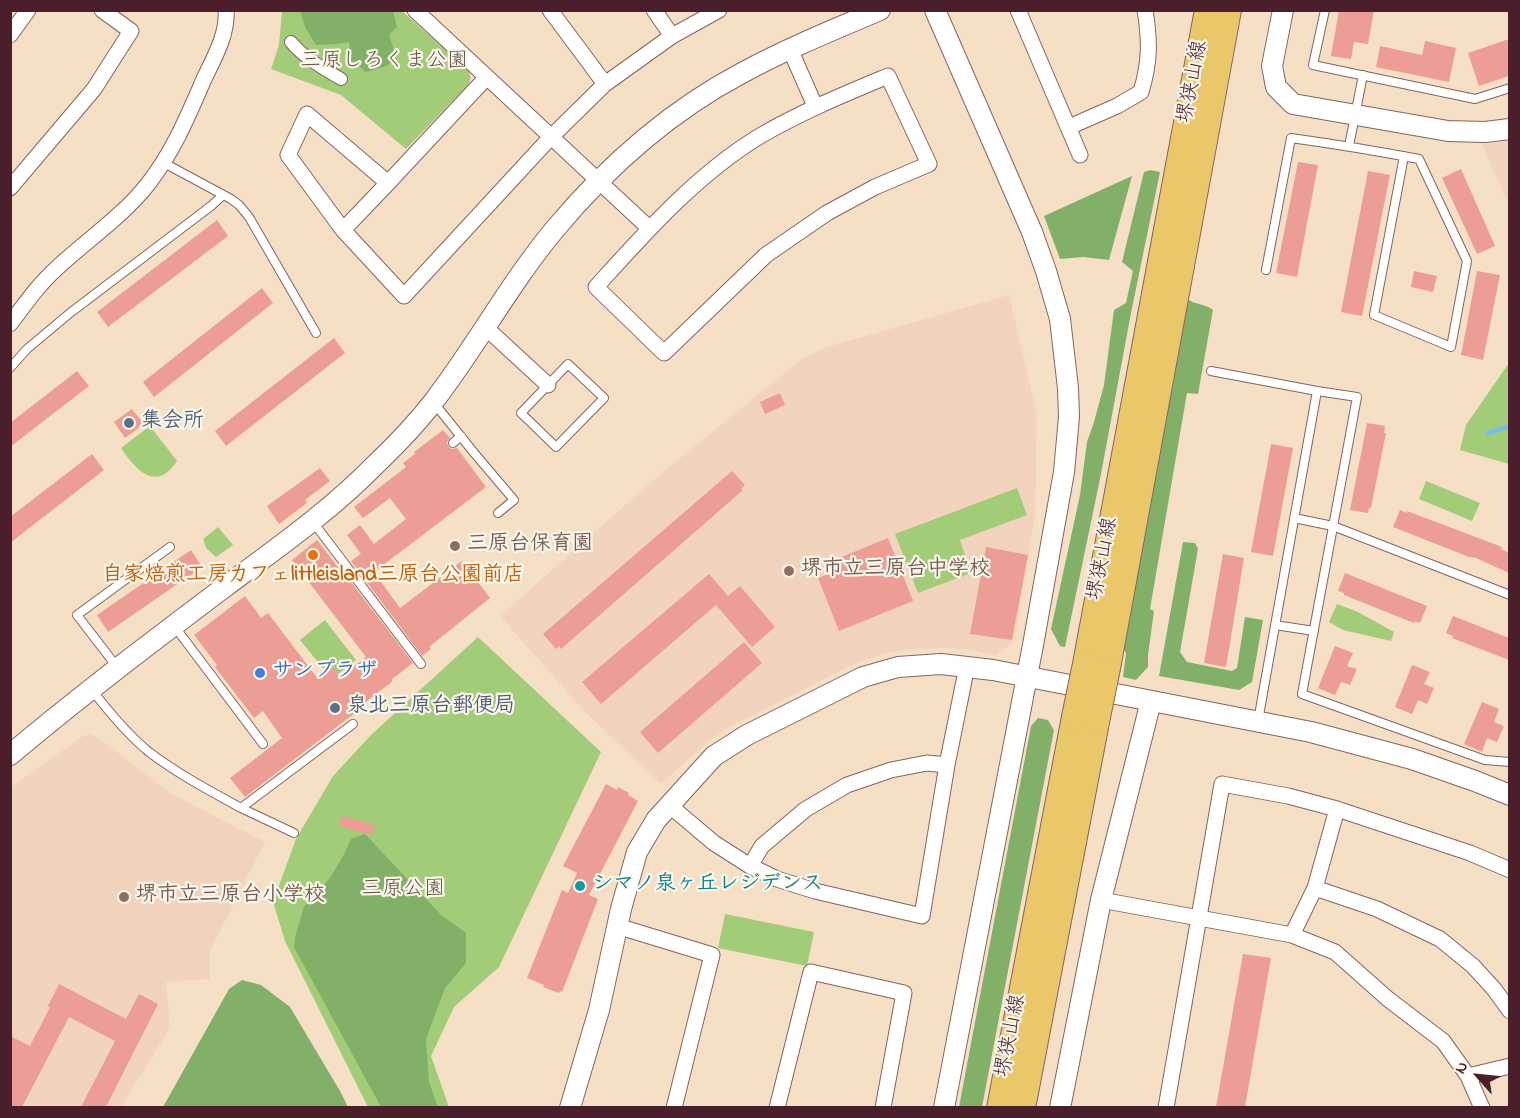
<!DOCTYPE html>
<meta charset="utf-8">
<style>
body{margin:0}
#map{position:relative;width:1520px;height:1118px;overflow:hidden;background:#f5e0c5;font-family:"Indie Flower",sans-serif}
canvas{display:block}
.frame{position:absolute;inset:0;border:12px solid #4a1f2b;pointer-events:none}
.north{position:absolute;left:1448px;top:1046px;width:60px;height:60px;-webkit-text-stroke:4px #fbf7ec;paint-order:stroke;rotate:297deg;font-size:16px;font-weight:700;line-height:24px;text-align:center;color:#4a1f2b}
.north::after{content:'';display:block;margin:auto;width:21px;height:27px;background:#4a1f2b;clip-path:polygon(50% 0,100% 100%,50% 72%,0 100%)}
</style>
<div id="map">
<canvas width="1520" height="1118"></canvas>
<div class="frame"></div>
<div class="north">N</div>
</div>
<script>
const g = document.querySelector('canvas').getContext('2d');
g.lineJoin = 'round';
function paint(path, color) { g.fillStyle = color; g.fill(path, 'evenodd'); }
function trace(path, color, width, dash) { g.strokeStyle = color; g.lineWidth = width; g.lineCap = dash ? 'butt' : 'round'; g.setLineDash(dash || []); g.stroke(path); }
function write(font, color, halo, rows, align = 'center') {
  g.font = font + ' "Indie Flower","Klee One",sans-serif'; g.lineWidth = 4.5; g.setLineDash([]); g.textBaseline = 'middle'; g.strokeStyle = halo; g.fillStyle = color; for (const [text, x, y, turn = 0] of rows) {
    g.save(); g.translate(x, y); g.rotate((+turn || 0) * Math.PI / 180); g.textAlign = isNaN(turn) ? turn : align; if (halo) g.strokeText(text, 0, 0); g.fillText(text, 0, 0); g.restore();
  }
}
paint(new Path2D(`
 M 1509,141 L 1510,141 L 1509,206 L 1482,144 Z
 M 1009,295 L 1037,414 L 1035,516 L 1015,640 L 996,656 L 972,650 L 948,648 L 919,649 L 885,653 L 852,665 L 726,729 L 705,744 L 661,784 L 583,710 L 500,616 L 656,478 L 803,358 L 827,347 Z
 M 91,734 L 100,739 L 170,793 L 265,842 L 210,951 L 210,979 L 166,982 L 170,1028 L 121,1107 L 11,1107 L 10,788 L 83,736 Z`), '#f2d4be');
paint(new Path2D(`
 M 282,11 L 402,11 L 467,69 C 471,74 471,78 469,84 L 406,149 L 341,95 L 271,69 L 279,45 Z
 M 1509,363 L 1509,464 L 1460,450 L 1466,425 Z
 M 150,426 L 177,461 C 156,493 136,470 121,448 Z
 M 1426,481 L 1480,503 L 1472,521 L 1419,499 Z
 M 1017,488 L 1027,515 L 960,540 L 971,573 L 918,593 L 895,534 Z
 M 218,527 L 233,545 L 216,557 L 206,548 L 203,539 Z
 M 1337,604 L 1358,612 L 1394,632 L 1391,641 L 1343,630 L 1329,622 Z
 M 325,620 L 356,660 L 338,674 L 332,667 L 326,672 L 300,640 Z
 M 478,637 L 601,752 L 499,967 L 454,1007 L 431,1056 L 449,1107 L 368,1107 L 285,941 L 273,902 L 296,839 L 333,776 L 371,735 Z
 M 725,914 L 814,932 L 807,966 L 718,948 Z`), '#a3cc78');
paint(new Path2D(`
 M 300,11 L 393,11 L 397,27 L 389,35 L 396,56 L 387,66 L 366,72 L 351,60 L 349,42 L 338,44 L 316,45 L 305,27 Z
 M 1150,170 L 1160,172 L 1131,313 L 1101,474 L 1065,647 L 1060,646 L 1051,629 L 1080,495 L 1087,442 L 1094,422 L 1104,385 L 1114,310 L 1126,303 L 1133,271 L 1122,262 L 1144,172 Z
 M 1132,176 L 1109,260 L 1083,257 L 1060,259 L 1044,216 Z
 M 1187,299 C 1196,305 1206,304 1213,310 L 1198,394 L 1187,393 L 1150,609 L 1154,611 L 1148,655 L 1148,667 L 1136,680 L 1123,677 L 1126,653 L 1122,646 Z
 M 1183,542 L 1195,543 L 1198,549 L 1180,652 L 1187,662 L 1232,671 L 1237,668 L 1245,617 L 1263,620 L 1252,682 L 1239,690 L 1159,676 Z
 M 1038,718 L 1048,720 L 1054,730 L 982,1107 L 959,1107 L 1031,726 Z
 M 365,834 L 441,915 L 466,933 L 466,963 L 445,988 L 426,1039 L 429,1082 L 438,1107 L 381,1107 L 294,947 L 295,937 L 304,907 L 330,878 L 343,856 L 351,839 Z
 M 242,980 L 261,985 L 290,1007 L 340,1091 L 348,1107 L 163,1107 L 229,989 Z`), '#82b068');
trace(new Path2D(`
 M 1488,433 L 1510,426`), '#71c0ec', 4.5);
paint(new Path2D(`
 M 1339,10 L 1374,10 L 1368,44 L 1354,42 L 1351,59 L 1331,56 Z
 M 1509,39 L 1509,76 L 1479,86 L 1468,53 Z
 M 1425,41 L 1456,48 L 1449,82 L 1376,67 L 1380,46 L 1422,55 Z
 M 1298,162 L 1318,165 L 1297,277 L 1276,273 Z
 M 1461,169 L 1495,246 L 1477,254 L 1442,178 Z
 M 1368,171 L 1390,175 L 1362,316 L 1341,312 Z
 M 217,220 L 228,236 L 108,327 L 97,312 Z
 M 1414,271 L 1437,276 L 1433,292 L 1411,287 Z
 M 1477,271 L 1500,275 L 1483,360 L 1461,355 Z
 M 262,288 L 273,303 L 154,397 L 143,382 Z
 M 334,338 L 345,353 L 226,446 L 215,431 Z
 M 77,371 L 89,386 L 10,447 L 10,423 Z
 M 780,393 L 785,405 L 765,414 L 760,402 Z
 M 132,409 L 144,424 L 125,438 L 114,422 Z
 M 1367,423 L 1385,426 L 1384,433 L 1386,433 L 1371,508 L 1369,508 L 1368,513 L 1350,510 Z
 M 443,430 L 450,438 L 447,442 L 448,446 L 452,449 L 457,448 L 486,487 L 374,572 L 400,608 L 462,561 L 490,598 L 429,647 L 431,649 L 422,656 L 351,561 L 361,554 L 347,535 L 360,525 L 374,544 L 406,519 L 390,498 L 363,518 L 354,507 L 406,467 L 403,463 L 415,454 L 414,452 Z
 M 1271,444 L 1293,448 L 1273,556 L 1251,552 Z
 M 92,454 L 104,470 L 10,543 L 10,517 Z
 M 320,468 L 330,481 L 305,500 L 307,503 L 279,524 L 267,506 Z
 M 732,471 L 745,485 L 741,489 L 743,490 L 561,649 L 559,646 L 556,649 L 543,634 Z
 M 1400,510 L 1407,513 L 1407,511 L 1502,547 L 1501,549 L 1509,553 L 1509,573 L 1476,558 L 1469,557 L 1393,527 Z
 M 888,538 L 913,601 L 839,631 L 818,578 L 831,573 L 827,563 Z
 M 317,540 L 340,570 L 341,569 L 413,663 L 391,680 L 393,681 L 363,704 L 364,706 L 245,797 L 230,778 L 282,738 L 263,711 L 254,718 L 215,667 L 217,665 L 194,635 L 245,596 L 261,618 L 268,613 L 318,679 L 333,667 L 340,677 L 366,657 L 292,560 Z
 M 986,547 L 1028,555 L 1012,640 L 970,634 Z
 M 191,550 L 202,567 L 108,632 L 97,615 Z
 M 1223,554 L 1244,558 L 1226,667 L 1204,663 Z
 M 1345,573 L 1427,606 L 1420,623 L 1415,621 L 1414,623 L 1344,595 L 1344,593 L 1338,591 Z
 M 709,574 L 728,596 L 740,586 L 775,627 L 752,647 L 716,605 L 601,704 L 582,682 Z
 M 1453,616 L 1509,638 L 1509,660 L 1452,638 L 1453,636 L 1446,633 Z
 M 744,642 L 762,663 L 658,753 L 640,732 Z
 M 1335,646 L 1353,653 L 1347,666 L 1357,669 L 1350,685 L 1341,682 L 1335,695 L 1318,688 Z
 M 1412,665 L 1430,672 L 1424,684 L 1434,688 L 1427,704 L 1418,700 L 1412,714 L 1395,707 Z
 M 1482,702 L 1499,709 L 1494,722 L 1504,726 L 1497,742 L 1487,738 L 1482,752 L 1464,744 Z
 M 606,784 L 617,790 L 618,787 L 629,793 L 628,795 L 638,801 L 589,895 L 598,899 L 562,992 L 560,991 L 559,993 L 543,987 L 544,985 L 527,978 L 562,890 L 568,893 L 577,873 L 563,866 Z
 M 342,816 L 375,825 L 372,835 L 339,826 Z
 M 1243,954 L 1271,958 L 1245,1107 L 1216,1107 Z
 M 59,984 L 126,1019 L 139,994 L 158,1004 L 106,1107 L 81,1107 L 115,1041 L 69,1017 L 22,1107 L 16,1107 L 10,1105 L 10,1036 L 30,1046 L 50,1007 L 48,1006 Z`), '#ec9d94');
const service = new Path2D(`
 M 1325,10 L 1313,65 L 1475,99 L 1510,88
 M 1349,146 L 1363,75
 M 164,163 L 231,199 L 239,205 L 249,217 L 316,333
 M 1266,270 L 1291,138 C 1334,144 1377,151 1419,159 L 1467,261 L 1451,347 L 1374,315 L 1404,156
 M 568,364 L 604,398 L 556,447 L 521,413 Z
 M 10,368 L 27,349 L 70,313 L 211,206 L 223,195
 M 1211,371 L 1317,391 L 1357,397 L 1302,694 L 1485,760 L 1510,762
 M 434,403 L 475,454 L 514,500 L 498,513
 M 453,443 L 461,436
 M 1294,518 L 1333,526 L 1510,595
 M 313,522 L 421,664
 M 1275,625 L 1314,631
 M 175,627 L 263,744
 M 117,667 L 77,615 L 170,547
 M 92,690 C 109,712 128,735 149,752 C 178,774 210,791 241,808 L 353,724
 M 1258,721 L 1317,391
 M 241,808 L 294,833`);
const pedestrian = new Path2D(`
 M 291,42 C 304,58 323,68 341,79`);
const minor = new Path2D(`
 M 415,10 L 649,228
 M 550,10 L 605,84
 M 654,10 L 672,36
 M 1018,10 L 1080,155
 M 10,35 L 28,10
 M 790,49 L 815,106
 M 888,76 L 929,164 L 875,187 L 827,213 L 766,255 L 664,353 L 596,287 C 645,233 697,174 760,136 C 801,112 845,94 888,76 Z
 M 1069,127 L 1117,106 L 1141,92 C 1150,62 1150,41 1145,10
 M 388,183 L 307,114 L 288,155 L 343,230 L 404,296 L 550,138 L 605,84 L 672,36 L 719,10
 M 10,188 L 94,89 L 131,31 L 102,10
 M 343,230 L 388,183 L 486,78
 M 10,324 C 25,304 39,284 57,268 C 87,240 123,216 148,184 C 173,152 188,116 204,79 C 214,58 228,34 226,10
 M 485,327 L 548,385
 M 669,805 L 714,843 L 750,866 L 777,879 L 815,891 L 922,916 L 947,765 L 967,666
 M 750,866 L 762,846 L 806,809 L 847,785 L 891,770 L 927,763 L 947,765
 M 1315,888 L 1377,909 L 1440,939 L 1473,966 L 1494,989 L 1510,1011
 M 1101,900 L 1292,935 L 1335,952 L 1388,999 L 1443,1041 L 1468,1076 L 1482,1108
 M 617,926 L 712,955 L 674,1108
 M 1292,935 L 1315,888 L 1337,809
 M 1468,1076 L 1510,1066
 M 777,1108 L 811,972 L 904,993 L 883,1108
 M 1166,1108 L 1222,784 L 1288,796 L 1337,809 L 1470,853 L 1510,870`);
const tertiary = new Path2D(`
 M 935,10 L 1032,232 L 1046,271 L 1060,319 L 1068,388 L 1069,417 L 1064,472 L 1033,645 L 944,1108
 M 1283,10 L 1272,66 L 1276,87 L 1293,104 L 1448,131 L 1485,132 L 1510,129
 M 10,755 C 80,696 153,641 226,586 C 277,548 330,511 375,465 C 396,445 417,423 434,401 C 477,345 510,283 555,229 C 607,167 670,111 742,73 C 786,49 833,30 880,10
 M 570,1108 L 599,1010 L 621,909 L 637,852 L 656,820 L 714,756 L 747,735 L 863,677 L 898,667 L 941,664 L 993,670 L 1311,732 L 1412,759 L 1475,781 L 1510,795
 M 1060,1108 L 1101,900 L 1151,701`);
const primary = new Path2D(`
 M 1085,664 L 1207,10
 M 1108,668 L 1229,10
 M 999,1108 L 1074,717
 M 1023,1108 L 1097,722`);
trace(service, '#866361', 10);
trace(pedestrian, '#866361', 14);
trace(minor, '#866361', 17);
trace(tertiary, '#866361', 22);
trace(primary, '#866361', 26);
trace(service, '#fff', 8);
trace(pedestrian, '#fff', 12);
trace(minor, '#fff', 15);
trace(tertiary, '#fff', 20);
trace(primary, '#eac769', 24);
const primaryBridge = new Path2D(`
 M 1074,717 L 1085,664
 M 1097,722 L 1108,668`);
trace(primaryBridge, '#866361', 26, []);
trace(primaryBridge, '#eac769', 24);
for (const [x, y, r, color] of [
 [129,423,6,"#5c6f8a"],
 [455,546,6,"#8d6e63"],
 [313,555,6,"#e8710a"],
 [789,571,6,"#8d6e63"],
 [260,673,6,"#3f7fe0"],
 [335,708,6,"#5c6f8a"],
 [580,886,6,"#0f9aa8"],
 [124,897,6,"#8d6e63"]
]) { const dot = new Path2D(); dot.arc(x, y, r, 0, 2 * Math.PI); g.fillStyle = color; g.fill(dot); trace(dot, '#fbf7ec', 2); }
write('21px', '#655342', '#fbf7ec', [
 ["三原しろくま公園",384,63],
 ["三原公園",403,891]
]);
write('21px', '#4a1f2b', '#fbf7ec', [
 ["堺狭山線",1194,82,-79],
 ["堺狭山線",1104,559,-79],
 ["堺狭山線",1012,1036,-79]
]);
write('bold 21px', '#4e5e75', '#fbf7ec', [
 ["集会所",141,423],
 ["泉北三原台郵便局",347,708]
], 'left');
write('bold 21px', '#785e54', '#fbf7ec', [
 ["三原台保育園",467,546],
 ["堺市立三原台中学校",801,571],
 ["堺市立三原台小学校",136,897]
], 'left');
write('bold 21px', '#c56008', '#fbf7ec', [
 ["自家焙煎工房カフェlittleisland三原台公園前店",313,577]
]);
write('bold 21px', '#366cbe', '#fbf7ec', [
 ["サンプラザ",272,673]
], 'left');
write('bold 21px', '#0d838f', '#fbf7ec', [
 ["シマノ泉ヶ丘レジデンス",592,886]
], 'left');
</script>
